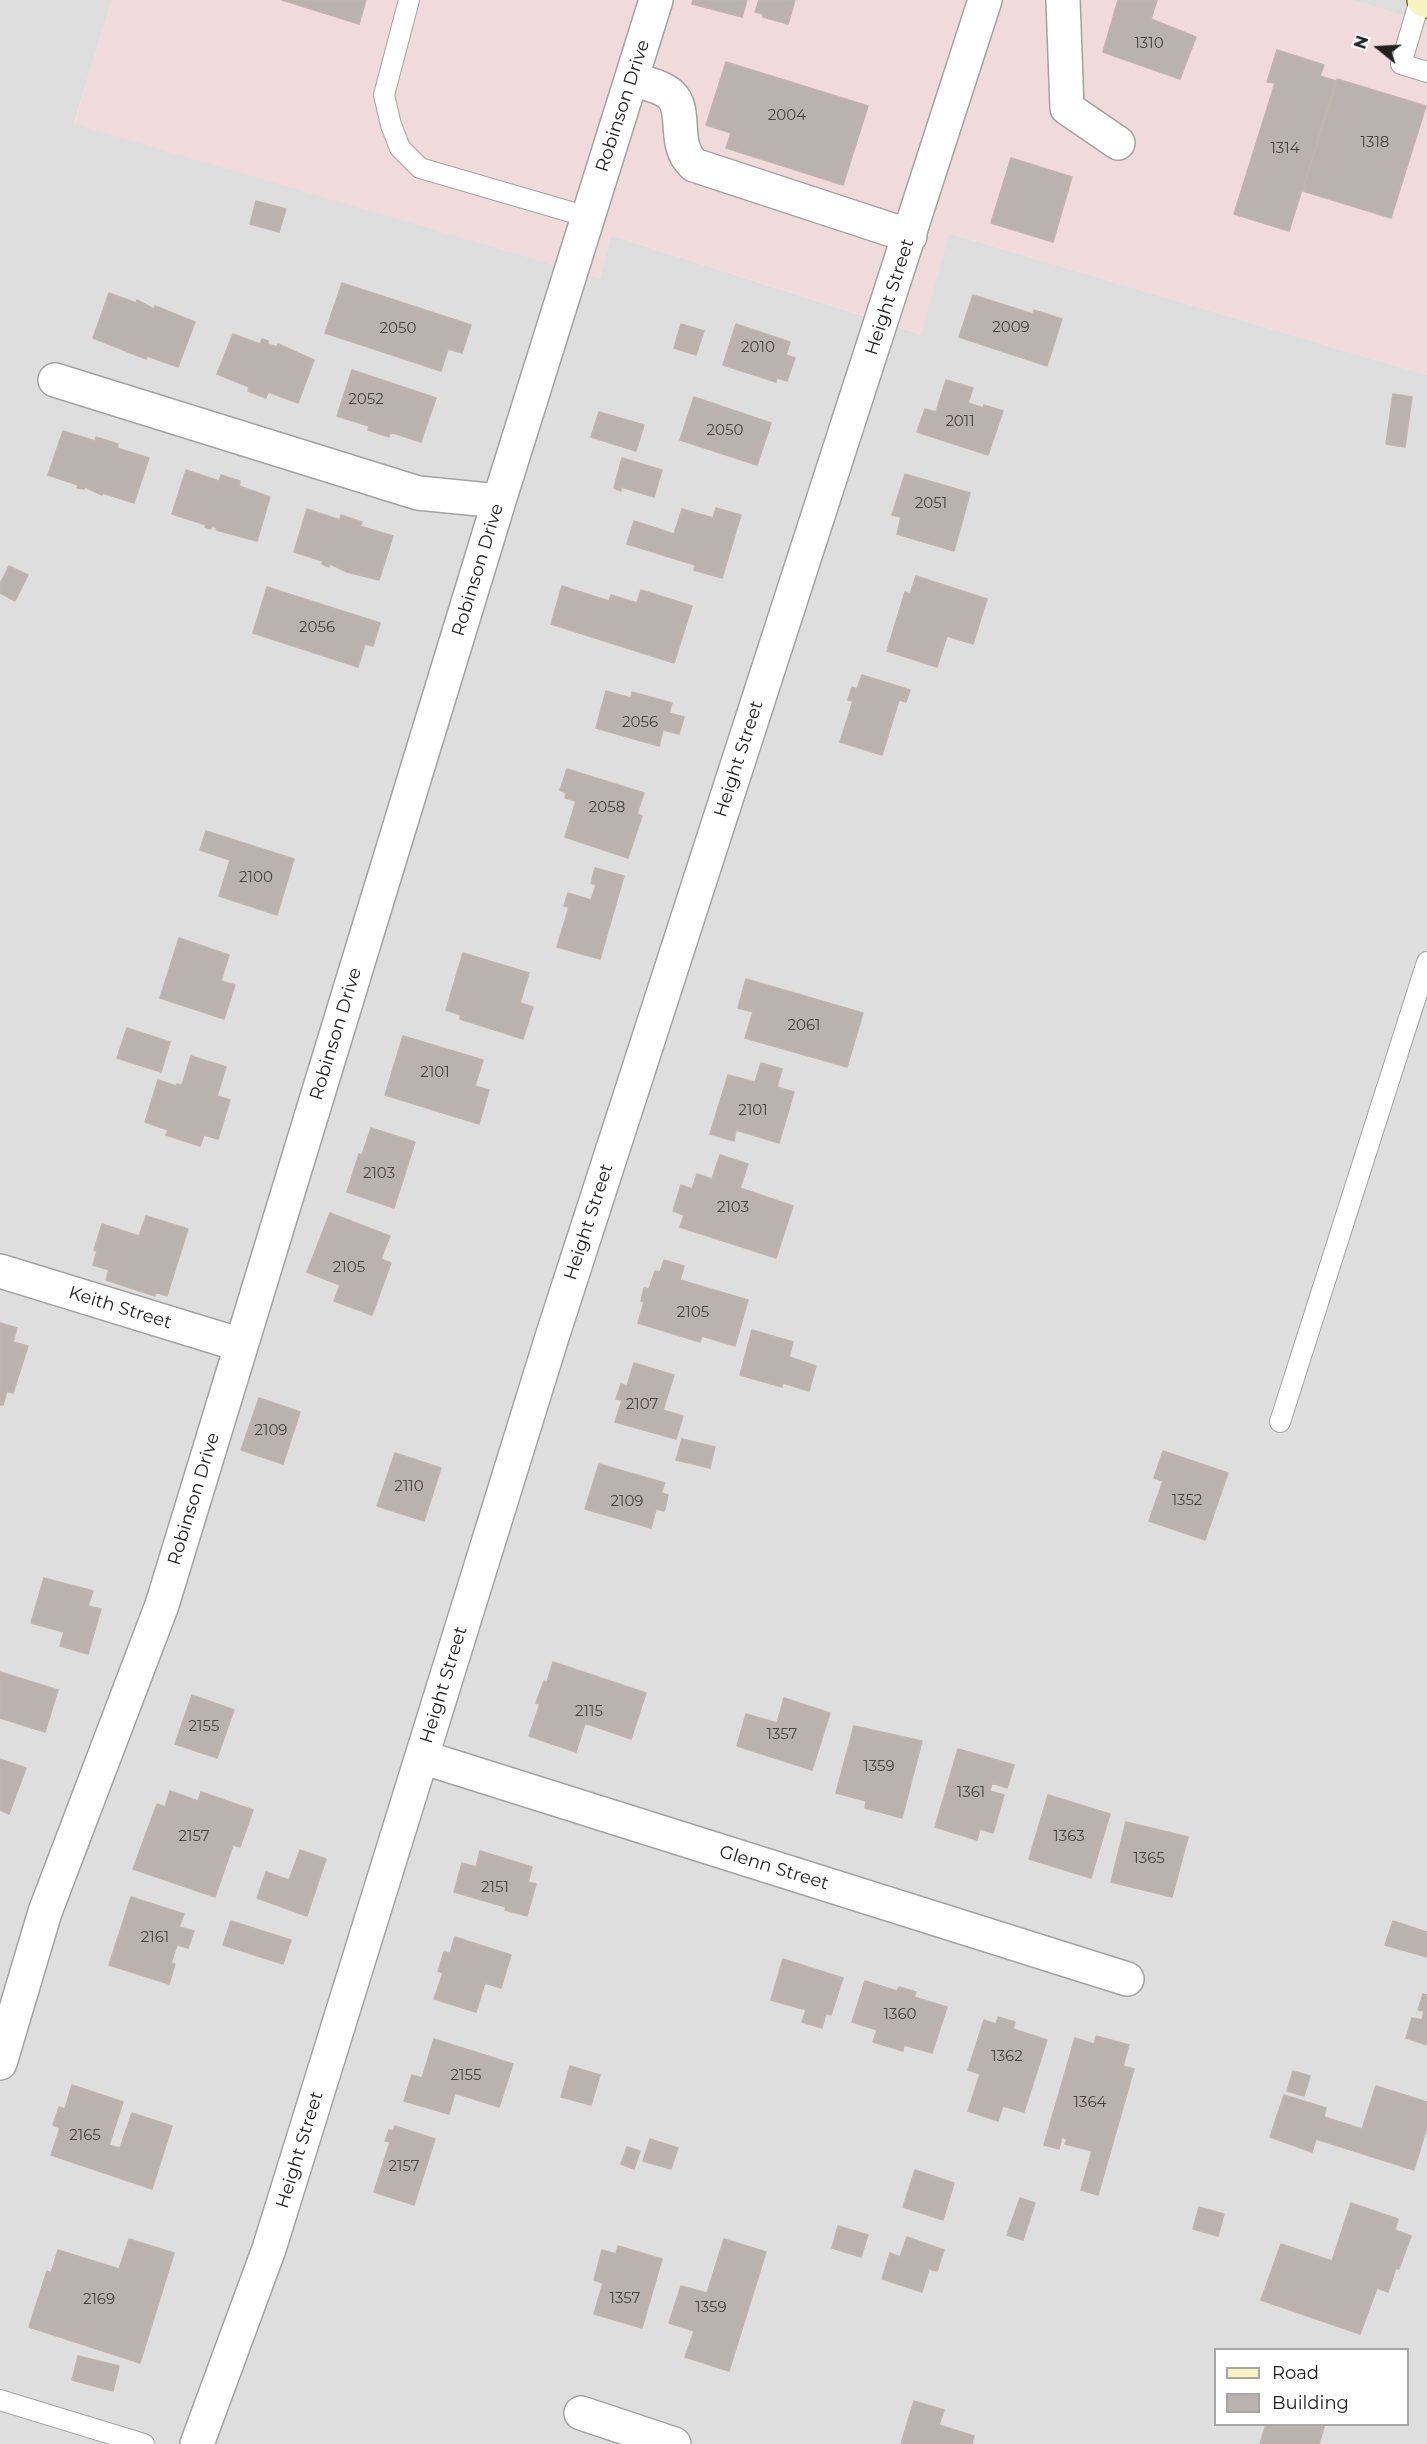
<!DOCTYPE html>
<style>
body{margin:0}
#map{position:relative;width:1427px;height:2444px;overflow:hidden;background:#f1ede9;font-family:Montserrat,sans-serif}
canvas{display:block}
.legend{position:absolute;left:1214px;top:2348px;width:195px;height:78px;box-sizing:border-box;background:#fff;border:2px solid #a6a6a6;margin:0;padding:8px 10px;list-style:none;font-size:18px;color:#212121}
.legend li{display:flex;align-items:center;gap:12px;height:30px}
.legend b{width:30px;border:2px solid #a6a6a6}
.north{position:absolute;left:1349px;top:18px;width:60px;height:60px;-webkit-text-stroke:4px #fff;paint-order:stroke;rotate:288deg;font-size:16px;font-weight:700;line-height:24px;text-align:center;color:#212121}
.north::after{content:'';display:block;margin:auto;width:21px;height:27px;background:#212121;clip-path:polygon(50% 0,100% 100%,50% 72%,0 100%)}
</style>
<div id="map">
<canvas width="1427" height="2444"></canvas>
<ul class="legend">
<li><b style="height:8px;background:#f6f2c2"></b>Road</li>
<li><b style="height:16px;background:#bab2ae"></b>Building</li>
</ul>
<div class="north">N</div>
</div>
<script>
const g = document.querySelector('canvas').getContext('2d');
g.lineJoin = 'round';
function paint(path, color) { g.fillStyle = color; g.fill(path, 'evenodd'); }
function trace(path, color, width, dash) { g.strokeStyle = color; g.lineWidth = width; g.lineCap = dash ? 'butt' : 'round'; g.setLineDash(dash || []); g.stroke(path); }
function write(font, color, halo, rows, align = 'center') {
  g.font = font + ' Montserrat,sans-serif'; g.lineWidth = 6; g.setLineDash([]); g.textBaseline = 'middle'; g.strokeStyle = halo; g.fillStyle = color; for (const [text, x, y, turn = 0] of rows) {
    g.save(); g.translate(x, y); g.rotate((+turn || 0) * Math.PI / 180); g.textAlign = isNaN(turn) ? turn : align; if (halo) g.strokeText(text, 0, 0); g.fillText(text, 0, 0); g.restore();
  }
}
paint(new Path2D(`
 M 0,0 L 112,0 L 74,123 L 600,278 L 611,235 L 920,334 L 949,233 L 1427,375 L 1427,2444 L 0,2444 ZM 1216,2350 L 1408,2350 L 1408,2424 L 1216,2424 Z
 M 1351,0 L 1427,0 L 1427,23 Z`), '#dfdedf');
paint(new Path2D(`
 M 112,0 L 1351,0 L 1427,23 L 1427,375 L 949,233 L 921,334 L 611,235 L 600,278 L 74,124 Z`), '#f0dadc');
const building = new Path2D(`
 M 282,0 L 366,0 L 359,24 Z
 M 693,0 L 747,0 L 742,17 L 692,4 Z
 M 759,0 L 795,0 L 788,24 L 763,17 L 763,14 L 755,12 Z
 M 1118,0 L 1157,0 L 1151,19 L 1196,37 L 1180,79 L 1103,52 Z
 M 1277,50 L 1324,65 L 1320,76 L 1336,81 L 1289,231 L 1234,214 L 1275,83 L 1267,82 Z
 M 726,62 L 868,106 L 843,185 L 726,148 L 731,133 L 706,125 Z
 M 1337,79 L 1426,106 L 1391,218 L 1303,191 Z
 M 1011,158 L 1072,177 L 1053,242 L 991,223 Z
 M 256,201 L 286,209 L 279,232 L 250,224 Z
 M 342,283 L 471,325 L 462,353 L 448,349 L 441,371 L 325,333 Z
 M 109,293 L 136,303 L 137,300 L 154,309 L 155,306 L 195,322 L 178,367 L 147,356 L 146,359 L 93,338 Z
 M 973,295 L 1033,314 L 1034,310 L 1062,319 L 1047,366 L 959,337 Z
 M 681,324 L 704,331 L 696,355 L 674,348 Z
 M 736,324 L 790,342 L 786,355 L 795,358 L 787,381 L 777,378 L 776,382 L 723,365 Z
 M 233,334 L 260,344 L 262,339 L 268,341 L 268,344 L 277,347 L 278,344 L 314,360 L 298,403 L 268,392 L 266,398 L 248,391 L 249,387 L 217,374 Z
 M 352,370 L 436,398 L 421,442 L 390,432 L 389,437 L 368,430 L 369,426 L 337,416 Z
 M 946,380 L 973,388 L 968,403 L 983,408 L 984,405 L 1003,411 L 988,455 L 917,432 L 925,409 L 936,412 Z
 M 1393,394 L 1412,397 L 1405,447 L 1386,444 Z
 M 694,397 L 771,423 L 757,465 L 680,440 Z
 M 599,412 L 644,425 L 636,451 L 591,437 Z
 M 63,431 L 95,441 L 96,437 L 118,444 L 117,448 L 149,458 L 134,503 L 103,493 L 102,495 L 85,487 L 84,489 L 77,488 L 78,485 L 48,475 Z
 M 622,458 L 662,470 L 654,497 L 621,487 L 621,491 L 614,488 Z
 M 186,470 L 219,481 L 221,475 L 240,481 L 239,486 L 270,497 L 257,541 L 216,530 L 217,528 L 211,526 L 211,529 L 205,527 L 206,525 L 172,514 Z
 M 905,474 L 970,493 L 954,551 L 897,534 L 901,517 L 892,515 Z
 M 716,508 L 741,515 L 722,578 L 694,570 L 695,565 L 627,544 L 634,521 L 674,534 L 682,509 L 713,518 Z
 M 307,509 L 340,520 L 341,515 L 362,522 L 360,526 L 393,536 L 379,580 L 347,572 L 330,564 L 329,567 L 322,564 L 323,561 L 294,552 Z
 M 9,566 L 28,575 L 15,601 L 0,593 L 0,584 Z
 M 916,576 L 987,599 L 973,644 L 947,636 L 937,667 L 887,651 L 905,592 L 910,594 Z
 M 562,586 L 609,601 L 611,595 L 637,603 L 641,590 L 692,606 L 674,663 L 551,624 Z
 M 267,587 L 380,623 L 373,646 L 365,644 L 358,667 L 253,633 Z
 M 862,675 L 910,690 L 906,702 L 899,700 L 882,755 L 840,742 L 853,701 L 848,700 L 852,687 L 857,689 Z
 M 606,691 L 631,698 L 632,692 L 672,703 L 669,713 L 684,717 L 679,734 L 663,730 L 659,746 L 596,728 Z
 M 567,769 L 644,793 L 637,814 L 642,816 L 628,858 L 565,837 L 576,801 L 565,798 L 566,793 L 560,790 Z
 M 206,831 L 294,859 L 277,915 L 219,896 L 230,860 L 200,850 Z
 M 595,868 L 624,876 L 600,959 L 557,947 L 569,907 L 564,906 L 568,893 L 591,900 L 596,885 L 591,883 Z
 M 179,938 L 229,955 L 221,981 L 235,985 L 224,1019 L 160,998 Z
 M 463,953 L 529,973 L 520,1003 L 533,1007 L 523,1039 L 460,1019 L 461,1015 L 446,1010 Z
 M 746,979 L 863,1013 L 847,1067 L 745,1038 L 753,1012 L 738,1008 Z
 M 127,1028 L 170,1042 L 161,1072 L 117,1058 Z
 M 403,1036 L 483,1060 L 475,1086 L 489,1090 L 479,1124 L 385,1095 Z
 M 191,1056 L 226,1067 L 217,1096 L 230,1100 L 218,1139 L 204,1135 L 200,1146 L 166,1135 L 168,1130 L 145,1122 L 158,1080 L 176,1086 L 177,1084 L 182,1085 Z
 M 761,1063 L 782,1069 L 777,1087 L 794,1092 L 779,1143 L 736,1130 L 734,1141 L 710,1134 L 728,1075 L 755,1082 Z
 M 371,1128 L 415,1142 L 394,1208 L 347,1192 L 359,1154 L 362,1155 Z
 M 720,1155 L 748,1164 L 740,1188 L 793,1206 L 776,1258 L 680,1227 L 684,1215 L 673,1211 L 681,1185 L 692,1189 L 697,1174 L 712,1179 Z
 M 330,1213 L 390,1236 L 381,1259 L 391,1263 L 372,1315 L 334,1301 L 340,1285 L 307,1272 Z
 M 146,1216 L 188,1229 L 167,1296 L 156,1292 L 155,1296 L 106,1280 L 109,1270 L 93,1265 L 97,1251 L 94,1250 L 102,1224 L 139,1236 Z
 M 664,1260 L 684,1266 L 680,1280 L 748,1300 L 735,1346 L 702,1336 L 700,1342 L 638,1323 L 644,1302 L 641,1301 L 644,1288 L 649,1289 L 655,1271 L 660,1272 Z
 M 0,1323 L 17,1328 L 13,1342 L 28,1346 L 13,1393 L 7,1391 L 3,1405 L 0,1405 Z
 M 752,1330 L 793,1342 L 789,1357 L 816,1366 L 809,1391 L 783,1383 L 782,1387 L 740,1375 Z
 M 634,1363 L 674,1375 L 663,1410 L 683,1416 L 676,1439 L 615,1422 L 622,1400 L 616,1399 L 621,1384 L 627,1386 Z
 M 259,1398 L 300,1412 L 283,1464 L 241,1450 Z
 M 682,1439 L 715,1447 L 710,1468 L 676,1460 Z
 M 1163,1451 L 1228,1473 L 1205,1540 L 1149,1521 L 1163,1481 L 1154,1478 Z
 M 395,1453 L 441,1468 L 424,1521 L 377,1506 Z
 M 599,1464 L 665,1483 L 661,1493 L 668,1495 L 665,1509 L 664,1511 L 656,1509 L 651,1528 L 585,1509 Z
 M 44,1578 L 93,1591 L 88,1606 L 101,1609 L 88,1654 L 60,1646 L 64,1632 L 31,1623 Z
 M 553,1662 L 646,1693 L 631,1739 L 585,1723 L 576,1752 L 529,1736 L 540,1704 L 536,1703 L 544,1681 L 547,1682 Z
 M 0,1672 L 58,1690 L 45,1732 L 0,1718 Z
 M 192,1695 L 234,1710 L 217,1758 L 175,1744 Z
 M 784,1698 L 830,1713 L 812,1770 L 737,1746 L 746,1714 L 777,1723 Z
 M 854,1726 L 922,1741 L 902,1818 L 865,1808 L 866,1801 L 836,1793 Z
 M 958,1749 L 1014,1765 L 1007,1788 L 992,1783 L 990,1791 L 1004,1795 L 993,1833 L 980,1829 L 977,1840 L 935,1827 Z
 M 0,1759 L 26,1768 L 9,1814 L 0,1810 Z
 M 170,1791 L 198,1801 L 201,1792 L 253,1810 L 240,1847 L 233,1845 L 215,1897 L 133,1869 L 157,1804 L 165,1807 Z
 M 1048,1795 L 1110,1814 L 1091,1878 L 1029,1859 Z
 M 1126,1822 L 1188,1837 L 1172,1897 L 1111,1882 Z
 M 300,1850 L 326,1859 L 307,1916 L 257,1898 L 266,1872 L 289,1880 Z
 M 480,1851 L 532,1867 L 528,1882 L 536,1884 L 527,1916 L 505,1910 L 506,1907 L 454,1892 L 462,1863 L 476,1867 Z
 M 131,1897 L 184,1914 L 179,1927 L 194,1931 L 188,1948 L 177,1945 L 171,1963 L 175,1964 L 169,1984 L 109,1965 Z
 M 231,1921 L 291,1940 L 283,1964 L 223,1945 Z
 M 1393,1921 L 1427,1932 L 1427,1957 L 1385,1945 Z
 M 455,1937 L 511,1955 L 501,1988 L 485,1983 L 476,2012 L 434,1999 L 443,1973 L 438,1971 L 444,1952 L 450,1953 Z
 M 783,1959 L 843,1978 L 831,2015 L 826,2013 L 822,2028 L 802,2022 L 806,2010 L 771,2000 Z
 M 865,1981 L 897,1991 L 899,1987 L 916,1992 L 914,1997 L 947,2007 L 932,2053 L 904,2045 L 903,2051 L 873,2042 L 877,2030 L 852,2022 Z
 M 1423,1994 L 1427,1995 L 1427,2045 L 1406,2038 L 1412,2018 L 1422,2020 L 1424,2011 L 1418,2010 Z
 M 998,2017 L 1015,2022 L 1013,2029 L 1047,2040 L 1024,2112 L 1003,2106 L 998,2121 L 968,2111 L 980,2074 L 968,2070 L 984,2020 L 996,2024 Z
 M 1096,2036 L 1129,2045 L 1123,2066 L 1134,2069 L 1098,2195 L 1081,2190 L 1092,2151 L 1065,2144 L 1067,2139 L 1062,2137 L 1059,2149 L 1044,2145 L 1075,2038 L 1094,2044 Z
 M 434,2039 L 513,2064 L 499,2107 L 455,2093 L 449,2114 L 404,2101 L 412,2075 L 422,2078 Z
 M 570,2066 L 600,2075 L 591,2105 L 561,2097 Z
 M 1293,2071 L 1310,2076 L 1304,2096 L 1287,2091 Z
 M 72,2085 L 123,2102 L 109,2145 L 120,2148 L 132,2113 L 172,2126 L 152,2189 L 51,2155 L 60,2128 L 53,2125 L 59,2107 L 65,2109 Z
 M 1376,2086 L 1427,2102 L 1427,2127 L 1414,2170 L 1316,2139 L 1312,2152 L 1270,2137 L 1284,2095 L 1326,2108 L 1324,2117 L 1362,2129 Z
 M 395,2126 L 435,2139 L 414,2205 L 374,2192 L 390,2142 L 385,2141 L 387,2136 L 389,2130 L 393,2131 Z
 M 650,2139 L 678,2148 L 671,2169 L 643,2161 Z
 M 627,2147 L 640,2151 L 634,2169 L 621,2164 Z
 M 915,2170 L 954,2183 L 943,2220 L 903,2207 Z
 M 1020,2198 L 1035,2203 L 1023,2240 L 1007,2235 Z
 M 1351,2203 L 1398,2219 L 1395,2230 L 1411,2236 L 1399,2269 L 1396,2268 L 1388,2292 L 1377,2288 L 1360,2334 L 1261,2300 L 1281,2244 L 1332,2261 Z
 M 1199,2207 L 1224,2214 L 1218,2236 L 1193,2229 Z
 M 838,2226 L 868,2235 L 861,2257 L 832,2248 Z
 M 907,2237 L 944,2250 L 937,2271 L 929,2269 L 922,2292 L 882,2279 L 890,2253 L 900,2257 Z
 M 129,2239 L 174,2253 L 140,2363 L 29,2327 L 47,2271 L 51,2273 L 58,2250 L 119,2269 Z
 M 724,2239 L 766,2252 L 729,2371 L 685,2357 L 694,2331 L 669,2323 L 681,2286 L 707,2293 Z
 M 618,2246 L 662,2259 L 642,2328 L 594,2314 L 603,2283 L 594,2280 L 602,2250 L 616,2254 Z
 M 78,2356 L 119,2366 L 113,2391 L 72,2380 Z
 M 914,2401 L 944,2410 L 939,2425 L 974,2436 L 972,2444 L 901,2444 Z
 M 1266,2424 L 1325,2424 L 1319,2444 L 1260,2444 Z`);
paint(building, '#bab2ae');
trace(building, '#c2b3ac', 1.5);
const service = new Path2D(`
 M 409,0 L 384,95 L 391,125 L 400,148 L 420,168 L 588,217
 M 1420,0 L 1401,64 L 1427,72
 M 1280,1422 L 1427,962
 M 0,2400 L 144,2444`);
const minor = new Path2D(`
 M 1063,0 L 1067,108 L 1118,143
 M 632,79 C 643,83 662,86 671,95 C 688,111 671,144 694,165 L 910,236
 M 55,380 L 418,493 L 499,501
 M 0,1271 L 241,1345
 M 422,1757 L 1127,1979
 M 0,2063 L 45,1912 L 162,1605 L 499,501 L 656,0
 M 581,2413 L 674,2444
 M 197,2444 L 269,2249 L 552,1337 L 985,0`);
const secondary = new Path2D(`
 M 1424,0 L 1427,1`);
trace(service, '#a2a2a2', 22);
trace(minor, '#a2a2a2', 36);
trace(secondary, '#73710d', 36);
trace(service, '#fff', 20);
trace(minor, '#fff', 33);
trace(secondary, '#f6f2c2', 33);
write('15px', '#474544', null, [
 ["1310",1149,44],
 ["2004",787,116],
 ["1318",1375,143],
 ["1314",1285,149],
 ["2009",1011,328],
 ["2050",398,329],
 ["2010",758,348],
 ["2052",366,400],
 ["2011",960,422],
 ["2050",725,431],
 ["2051",931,504],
 ["2056",317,628],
 ["2056",640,723],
 ["2058",607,808],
 ["2100",256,878],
 ["2061",804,1026],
 ["2101",435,1073],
 ["2101",753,1111],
 ["2103",379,1174],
 ["2103",733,1208],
 ["2105",349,1268],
 ["2105",693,1313],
 ["2107",642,1405],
 ["2109",271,1431],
 ["2110",409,1487],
 ["1352",1187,1501],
 ["2109",627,1502],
 ["2115",589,1712],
 ["2155",204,1727],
 ["1357",782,1735],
 ["1359",879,1767],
 ["1361",971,1793],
 ["2157",194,1837],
 ["1363",1069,1837],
 ["1365",1149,1859],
 ["2151",495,1888],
 ["2161",155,1938],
 ["1360",900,2015],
 ["1362",1007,2057],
 ["2155",466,2076],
 ["1364",1090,2103],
 ["2165",85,2136],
 ["2157",404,2167],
 ["1357",625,2299],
 ["2169",99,2300],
 ["1359",711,2308]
]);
write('18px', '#212121', '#fff', [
 ["Robinson Drive",623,106,-72],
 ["Height Street",890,297,-72],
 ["Robinson Drive",478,570,-73],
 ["Height Street",739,759,-72],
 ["Robinson Drive",336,1034,-73],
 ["Height Street",589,1222,-72],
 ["Keith Street",120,1308,17],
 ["Robinson Drive",194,1499,-73],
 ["Height Street",444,1685,-73],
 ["Glenn Street",774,1868,17],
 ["Height Street",300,2150,-73]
]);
</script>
